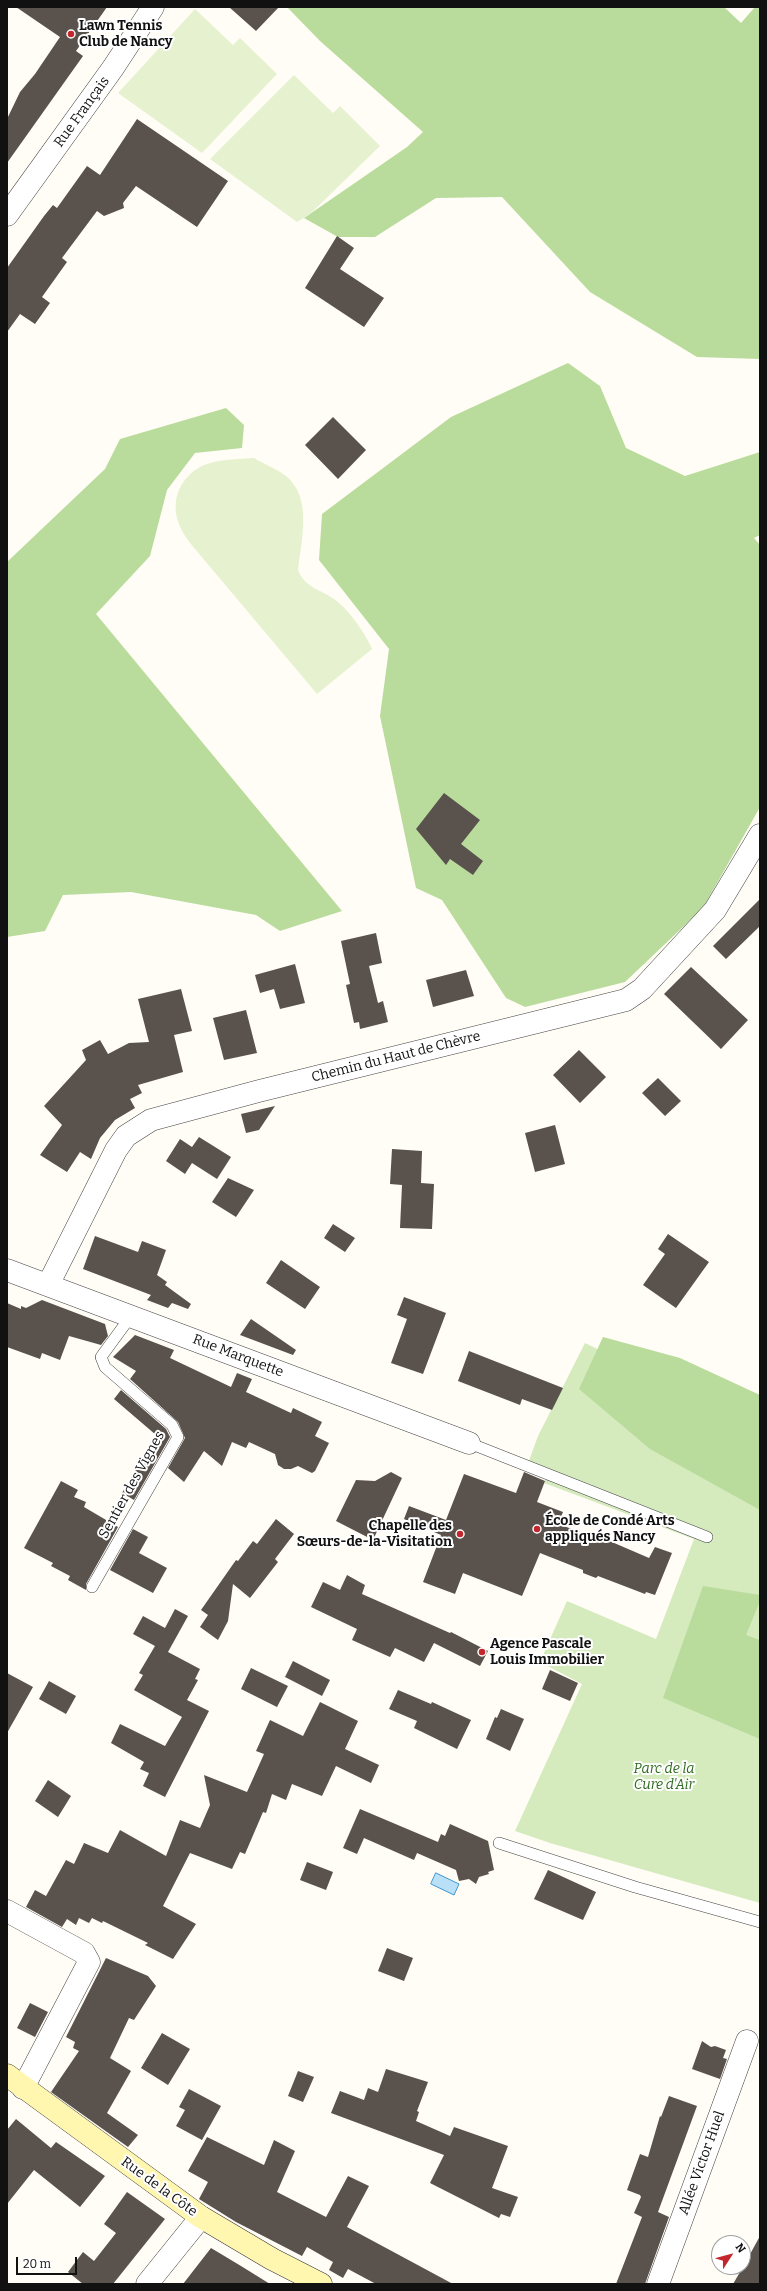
<!DOCTYPE html>
<meta charset="utf-8">
<style>
body{margin:0}
#map{position:relative;width:767px;height:2291px;overflow:hidden;background:#fffdf5;font-family:Bitter,serif}
canvas{display:block}
.frame{position:absolute;inset:0;border:8px solid #111;pointer-events:none}
.north{position:absolute;left:711px;top:2235px;width:40px;height:40px;box-sizing:border-box;background:#fff;border:1px solid #a0a0a0;border-radius:50%;rotate:54deg;font-size:11px;font-weight:700;line-height:16px;text-align:center;color:#111}
.north::after{content:'';display:block;margin:auto;width:14px;height:18px;background:#c4262e;clip-path:polygon(50% 0,100% 100%,50% 72%,0 100%)}
.scale{position:absolute;left:16px;top:2257px;width:61px;height:18px;box-sizing:border-box;border:2px solid #111;border-top:0;padding-left:5px;font-size:12px;line-height:14px;white-space:nowrap;color:#111;-webkit-text-stroke:3px #fff;paint-order:stroke}
</style>
<div id="map">
<canvas width="767" height="2291"></canvas>
<div class="frame"></div>
<div class="north">N</div>
<div class="scale">20 m</div>
</div>
<script>
const g = document.querySelector('canvas').getContext('2d');
g.lineJoin = 'round';
function paint(path, color) { g.fillStyle = color; g.fill(path, 'evenodd'); }
function trace(path, color, width, dash) { g.strokeStyle = color; g.lineWidth = width; g.lineCap = dash ? 'butt' : 'round'; g.setLineDash(dash || []); g.stroke(path); }
function write(font, color, halo, rows, align = 'center') {
  g.font = font + ' Bitter,serif'; g.lineWidth = 4; g.setLineDash([]); g.textBaseline = 'middle'; g.strokeStyle = halo; g.fillStyle = color; for (const [text, x, y, turn = 0] of rows) {
    g.save(); g.translate(x, y); g.rotate((+turn || 0) * Math.PI / 180); g.textAlign = isNaN(turn) ? turn : align; if (halo) g.strokeText(text, 0, 0); g.fillText(text, 0, 0); g.restore();
  }
}
paint(new Path2D(`
 M 585,1343 L 655,1377 L 760,1437 L 760,1903 L 550,1843 L 515,1831 L 582,1684 L 540,1662 L 567,1601 L 656,1639 L 694,1539 L 544,1483 L 546,1478 L 526,1469 L 538,1436 Z`), '#d5ebbd');
paint(new Path2D(`
 M 287,7 L 724,7 L 741,23 L 755,7 L 760,7 L 760,359 L 697,357 L 590,292 L 502,197 L 436,198 L 375,237 L 338,237 L 304,218 L 407,147 L 423,132 L 320,41 Z
 M 568,363 L 600,386 L 626,448 L 685,476 L 760,452 L 760,535 L 754,538 L 760,545 L 760,807 L 703,908 L 625,982 L 525,1007 L 506,998 L 442,900 L 416,888 L 380,716 L 389,649 L 319,560 L 322,514 L 451,417 Z
 M 226,408 L 244,425 L 242,448 L 195,453 L 167,490 L 150,556 L 96,614 L 342,911 L 280,931 L 256,915 L 131,892 L 63,895 L 45,931 L 7,937 L 7,562 L 105,469 L 120,439 Z
 M 603,1337 L 680,1358 L 760,1395 L 760,1510 L 650,1449 L 579,1389 Z
 M 703,1586 L 760,1595 L 760,1601 L 746,1635 L 760,1640 L 760,1739 L 663,1698 Z`), '#b9dc9c');
paint(new Path2D(`
 M 195,9 L 233,45 L 240,38 L 277,74 L 202,153 L 118,93 Z
 M 294,75 L 333,113 L 340,106 L 380,146 L 309,215 L 297,222 L 210,159 Z
 M 254,458 C 264,464 277,469 286,476 C 313,498 301,541 298,570 C 305,589 324,590 338,602 C 351,613 365,633 372,649 L 317,694 L 190,543 C 185,536 179,527 177,518 C 171,493 186,470 210,463 C 224,459 240,459 254,458 Z`), '#e6f2cf');
const water = new Path2D(`
 M 436,1873 L 459,1884 L 454,1895 L 431,1884 Z`);
paint(water, '#b9e0f7');
trace(water, '#3f96cf', 1);
paint(new Path2D(`
 M 16,7 L 107,7 L 76,51 L 83,56 L 7,163 L 7,119 L 20,92 L 35,74 L 60,37 Z
 M 229,7 L 279,7 L 256,31 Z
 M 137,119 L 228,181 L 197,227 L 136,186 L 123,203 L 124,208 L 104,216 L 97,211 L 62,258 L 67,262 L 42,297 L 50,303 L 35,324 L 20,314 L 7,332 L 7,268 L 44,216 L 53,205 L 57,208 L 87,166 L 100,175 Z
 M 337,236 L 354,248 L 340,269 L 384,298 L 364,327 L 305,288 Z
 M 333,417 L 366,450 L 338,479 L 305,445 Z
 M 444,793 L 480,820 L 461,844 L 483,861 L 473,875 L 450,859 L 446,865 L 416,829 Z
 M 760,899 L 760,926 L 726,959 L 713,946 Z
 M 376,933 L 382,963 L 369,966 L 378,1003 L 383,1001 L 388,1022 L 360,1029 L 359,1022 L 354,1023 L 346,985 L 350,984 L 341,941 Z
 M 295,964 L 305,1003 L 280,1009 L 274,989 L 260,993 L 255,975 Z
 M 691,967 L 748,1020 L 721,1049 L 664,994 Z
 M 466,970 L 474,996 L 433,1007 L 426,980 Z
 M 181,989 L 192,1031 L 174,1035 L 183,1072 L 138,1085 L 142,1093 L 130,1099 L 135,1108 L 115,1120 L 100,1138 L 91,1159 L 80,1152 L 67,1172 L 40,1155 L 62,1125 L 44,1106 L 86,1060 L 82,1050 L 100,1040 L 108,1054 L 129,1043 L 149,1042 L 138,999 Z
 M 246,1010 L 257,1053 L 224,1060 L 213,1018 Z
 M 579,1050 L 606,1077 L 580,1103 L 553,1075 Z
 M 658,1078 L 681,1101 L 665,1116 L 642,1093 Z
 M 275,1106 L 259,1130 L 246,1133 L 241,1114 Z
 M 555,1125 L 565,1164 L 535,1172 L 525,1133 Z
 M 199,1137 L 231,1157 L 217,1179 L 192,1163 L 185,1174 L 166,1161 L 180,1139 L 192,1147 Z
 M 392,1149 L 422,1151 L 421,1183 L 434,1184 L 432,1229 L 400,1228 L 402,1185 L 390,1184 Z
 M 228,1178 L 254,1190 L 236,1217 L 212,1202 Z
 M 333,1224 L 355,1238 L 345,1252 L 324,1238 Z
 M 668,1234 L 709,1262 L 676,1308 L 643,1285 L 665,1254 L 658,1249 Z
 M 95,1236 L 138,1252 L 142,1241 L 166,1250 L 157,1275 L 167,1282 L 165,1285 L 191,1304 L 188,1309 L 172,1303 L 168,1308 L 147,1300 L 151,1295 L 83,1269 Z
 M 281,1260 L 320,1287 L 305,1309 L 266,1283 Z
 M 404,1297 L 446,1313 L 423,1374 L 391,1363 L 407,1319 L 397,1315 Z
 M 42,1300 L 105,1324 L 108,1336 L 101,1345 L 69,1336 L 60,1360 L 42,1353 L 40,1359 L 7,1347 L 7,1303 L 21,1309 L 21,1306 L 26,1308 Z
 M 251,1319 L 296,1350 L 293,1355 L 240,1335 Z
 M 135,1335 L 174,1350 L 170,1358 L 231,1387 L 237,1373 L 252,1379 L 246,1392 L 291,1413 L 293,1408 L 322,1422 L 315,1436 L 329,1443 L 315,1471 L 312,1473 L 298,1466 L 291,1469 L 284,1469 L 278,1465 L 275,1454 L 249,1442 L 246,1448 L 232,1442 L 222,1466 L 204,1451 L 184,1482 L 168,1468 L 185,1438 L 178,1422 L 130,1379 L 136,1371 L 113,1357 Z
 M 469,1351 L 563,1388 L 552,1410 L 522,1399 L 520,1405 L 458,1381 Z
 M 121,1390 L 166,1429 L 170,1437 L 134,1500 L 122,1493 L 156,1435 L 114,1399 Z
 M 391,1472 L 402,1478 L 373,1540 L 336,1521 L 356,1480 L 375,1481 Z
 M 524,1472 L 545,1481 L 537,1502 L 563,1512 L 558,1524 L 597,1538 L 598,1536 L 649,1558 L 655,1547 L 672,1553 L 655,1595 L 646,1592 L 645,1594 L 598,1576 L 596,1578 L 583,1573 L 583,1570 L 540,1553 L 522,1596 L 463,1573 L 455,1594 L 423,1582 L 441,1535 L 404,1519 L 409,1506 L 446,1520 L 464,1474 L 516,1493 Z
 M 61,1481 L 78,1490 L 74,1497 L 86,1502 L 84,1507 L 118,1527 L 86,1584 L 86,1590 L 68,1580 L 70,1576 L 51,1566 L 53,1563 L 24,1548 Z
 M 276,1519 L 294,1534 L 275,1559 L 278,1562 L 250,1598 L 233,1584 L 228,1621 L 218,1640 L 200,1627 L 208,1615 L 201,1610 L 236,1560 L 238,1561 L 253,1541 L 257,1544 Z
 M 133,1529 L 148,1537 L 139,1553 L 167,1568 L 153,1593 L 110,1570 Z
 M 347,1575 L 365,1585 L 362,1594 L 450,1633 L 451,1632 L 488,1651 L 480,1666 L 434,1643 L 424,1662 L 395,1648 L 390,1657 L 352,1640 L 357,1629 L 311,1607 L 323,1582 L 340,1590 Z
 M 175,1609 L 188,1616 L 168,1652 L 200,1669 L 195,1679 L 198,1680 L 187,1700 L 209,1711 L 165,1797 L 143,1786 L 149,1773 L 140,1769 L 144,1762 L 111,1743 L 120,1724 L 165,1746 L 182,1717 L 134,1690 L 143,1675 L 139,1673 L 155,1646 L 133,1634 L 143,1616 L 165,1628 Z
 M 293,1661 L 330,1680 L 322,1696 L 285,1677 Z
 M 251,1668 L 288,1686 L 277,1707 L 241,1689 Z
 M 550,1670 L 578,1683 L 570,1701 L 542,1689 Z
 M 7,1673 L 33,1687 L 7,1733 Z
 M 49,1681 L 76,1696 L 66,1714 L 39,1699 Z
 M 398,1690 L 431,1704 L 432,1702 L 471,1720 L 457,1749 L 414,1728 L 417,1721 L 389,1709 Z
 M 320,1702 L 358,1721 L 345,1749 L 379,1765 L 371,1783 L 336,1766 L 322,1796 L 292,1784 L 286,1800 L 272,1794 L 266,1813 L 263,1812 L 245,1854 L 240,1852 L 232,1869 L 190,1853 L 163,1906 L 196,1924 L 173,1959 L 145,1945 L 148,1943 L 103,1921 L 102,1923 L 92,1918 L 89,1923 L 79,1918 L 76,1925 L 67,1919 L 62,1927 L 26,1907 L 35,1890 L 46,1896 L 66,1860 L 74,1864 L 84,1843 L 108,1853 L 120,1830 L 166,1856 L 180,1820 L 200,1828 L 210,1805 L 204,1775 L 247,1792 L 264,1754 L 256,1751 L 270,1720 L 303,1736 Z
 M 501,1709 L 524,1719 L 510,1751 L 486,1739 L 495,1717 L 497,1718 Z
 M 48,1780 L 71,1796 L 58,1817 L 35,1801 Z
 M 360,1809 L 438,1842 L 441,1834 L 445,1836 L 450,1824 L 488,1841 L 494,1870 L 488,1872 L 489,1874 L 479,1877 L 476,1884 L 469,1879 L 459,1881 L 456,1870 L 417,1853 L 414,1860 L 364,1838 L 357,1854 L 343,1848 Z
 M 307,1862 L 333,1872 L 326,1890 L 300,1880 Z
 M 548,1870 L 596,1892 L 583,1920 L 534,1899 Z
 M 387,1948 L 413,1958 L 404,1981 L 378,1971 Z
 M 106,1958 L 148,1976 L 156,1986 L 134,2020 L 129,2018 L 110,2058 L 131,2071 L 107,2113 L 138,2135 L 128,2147 L 51,2092 L 79,2051 L 73,2048 L 75,2042 L 66,2037 Z
 M 30,2003 L 48,2012 L 35,2037 L 17,2028 Z
 M 162,2033 L 190,2049 L 168,2085 L 141,2068 Z
 M 702,2041 L 711,2047 L 715,2046 L 726,2050 L 723,2058 L 727,2059 L 720,2079 L 692,2069 Z
 M 386,2069 L 428,2082 L 417,2111 L 419,2112 L 416,2121 L 450,2136 L 454,2127 L 508,2146 L 492,2188 L 518,2197 L 510,2217 L 501,2214 L 499,2218 L 430,2183 L 444,2155 L 331,2113 L 340,2091 L 364,2100 L 368,2088 L 378,2092 Z
 M 298,2071 L 314,2077 L 303,2102 L 288,2096 Z
 M 189,2089 L 221,2106 L 202,2140 L 176,2126 L 185,2110 L 179,2107 Z
 M 669,2096 L 697,2106 L 658,2212 L 669,2217 L 645,2284 L 616,2284 L 642,2217 L 634,2213 L 641,2197 L 640,2195 L 627,2190 L 640,2154 L 648,2157 L 660,2116 L 661,2117 Z
 M 16,2119 L 51,2148 L 56,2142 L 105,2176 L 80,2207 L 34,2170 L 7,2204 L 7,2130 Z
 M 207,2137 L 264,2165 L 274,2140 L 295,2151 L 277,2192 L 326,2217 L 348,2176 L 369,2186 L 347,2227 L 453,2284 L 376,2284 L 348,2269 L 343,2278 L 329,2270 L 333,2262 L 307,2247 L 302,2256 L 236,2222 L 199,2199 L 208,2182 L 188,2171 Z
 M 127,2192 L 165,2219 L 113,2284 L 83,2284 L 68,2272 L 83,2252 L 94,2261 L 116,2233 L 104,2224 Z
 M 760,2236 L 760,2284 L 733,2284 L 743,2267 Z
 M 211,2248 L 241,2266 L 270,2284 L 183,2284 Z`), '#5a524d');
const lane = new Path2D(`
 M 469,1443 L 707,1537
 M 92,1587 L 178,1437 L 172,1425 L 105,1367 L 101,1357 L 131,1316
 M 499,1843 L 635,1887 L 760,1922`);
const street = new Path2D(`
 M 7,215 L 113,68 L 153,7
 M 7,1270 L 469,1443
 M 48,1285 L 116,1150 L 126,1136 L 151,1120 L 259,1091 L 626,1000 L 642,989 L 715,910 L 760,835
 M 7,1911 L 84,1953 L 89,1962 L 23,2088
 M 147,2284 L 201,2217
 M 658,2284 L 747,2041`);
const secondary = new Path2D(`
 M 7,2075 L 201,2217 L 272,2259 L 321,2284`);
trace(lane, '#444', 12);
trace(street, '#444', 23);
trace(secondary, '#333', 23);
trace(lane, '#fff', 11);
trace(street, '#fff', 22);
trace(secondary, '#fff6b0', 22);
for (const [x, y, r, color] of [
 [71,34,4,"#c4262e"],
 [537,1529,4,"#c4262e"],
 [460,1534,4,"#c4262e"],
 [482,1652,4,"#c4262e"]
]) { const dot = new Path2D(); dot.arc(x, y, r, 0, 2 * Math.PI); g.fillStyle = color; g.fill(dot); trace(dot, '#fff', 1.5); }
write('bold 14px', '#111', '#fff', [
 ["Lawn Tennis",79,26],
 ["Club de Nancy",79,42],
 ["École de Condé Arts",545,1521],
 ["appliqués Nancy",545,1537],
 ["Chapelle des",452,1526,"right"],
 ["Sœurs-de-la-Visitation",452,1542,"right"],
 ["Agence Pascale",490,1644],
 ["Louis Immobilier",490,1660]
], 'left');
write('14px', '#111', '#fff', [
 ["Rue Français",82,112,-54],
 ["Chemin du Haut de Chèvre",396,1057,-14],
 ["Rue Marquette",238,1356,21],
 ["Sentier des Vignes",132,1485,-61],
 ["Allée Victor Huel",702,2163,-70],
 ["Rue de la Côte",159,2187,36]
]);
write('italic 14px', '#2f6b1f', '#fff', [
 ["Parc de la",664,1769],
 ["Cure d'Air",664,1785]
]);
</script>
